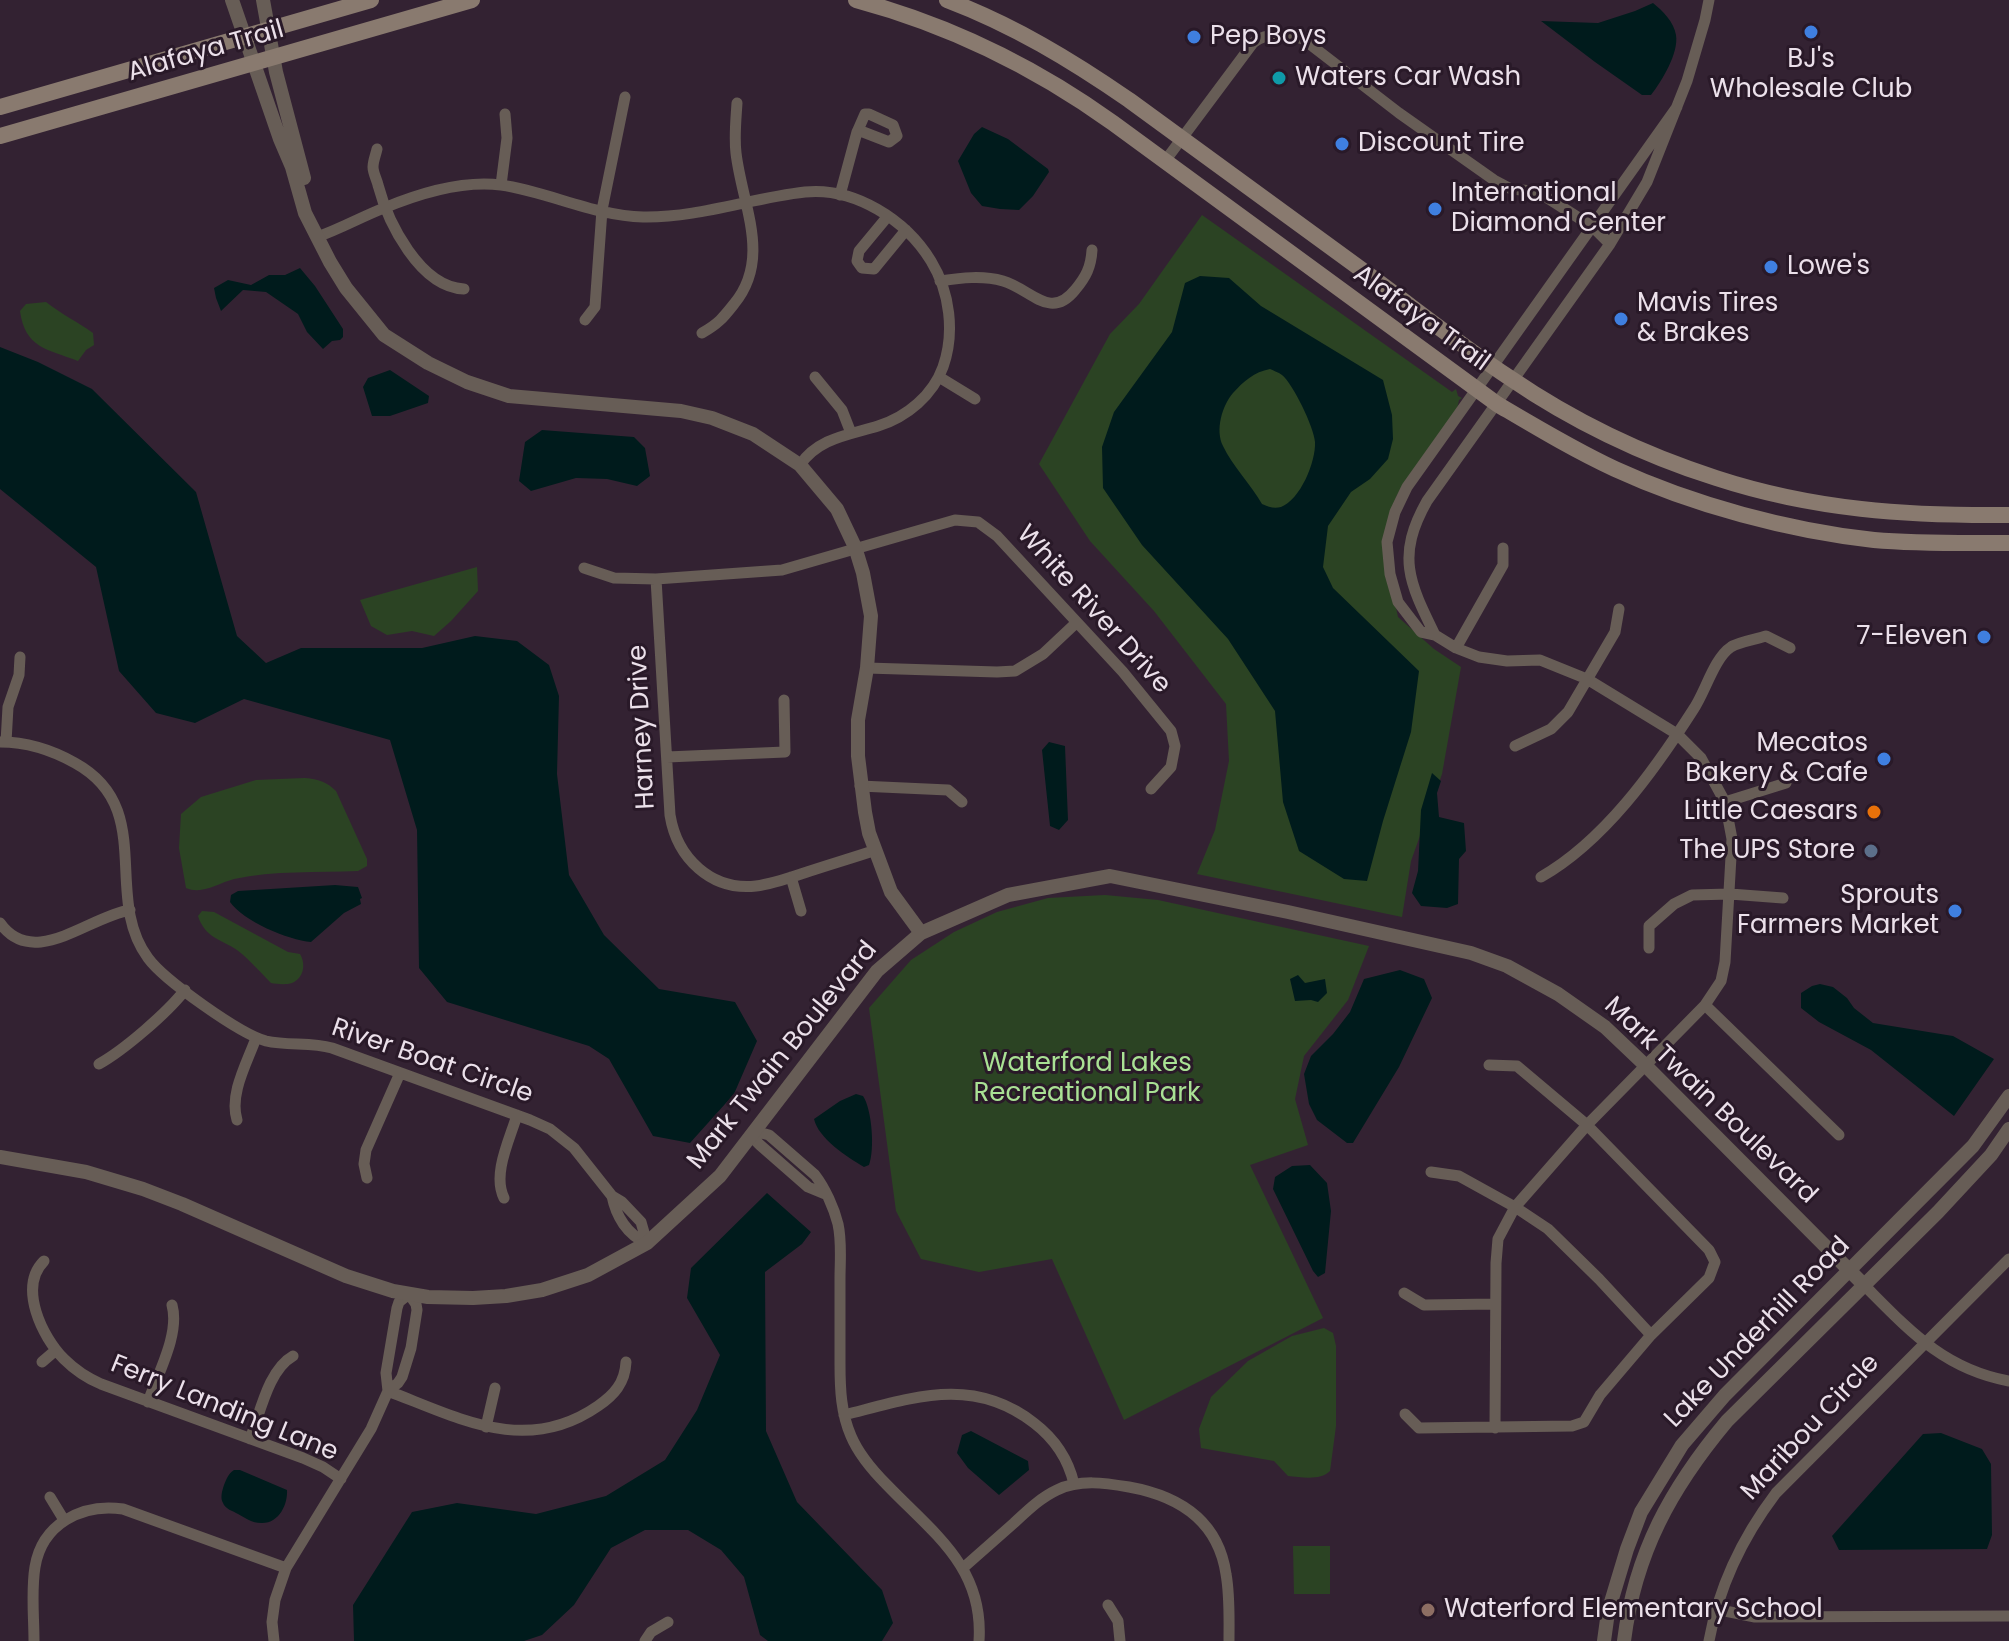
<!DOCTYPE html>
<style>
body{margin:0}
canvas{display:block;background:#332232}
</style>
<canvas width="2009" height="1641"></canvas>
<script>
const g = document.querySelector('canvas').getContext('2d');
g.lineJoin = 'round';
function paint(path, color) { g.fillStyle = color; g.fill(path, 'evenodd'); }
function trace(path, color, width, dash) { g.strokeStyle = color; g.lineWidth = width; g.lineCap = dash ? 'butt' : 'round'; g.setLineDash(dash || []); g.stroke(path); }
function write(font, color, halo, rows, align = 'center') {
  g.font = font + ' Poppins,sans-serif'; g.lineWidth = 6; g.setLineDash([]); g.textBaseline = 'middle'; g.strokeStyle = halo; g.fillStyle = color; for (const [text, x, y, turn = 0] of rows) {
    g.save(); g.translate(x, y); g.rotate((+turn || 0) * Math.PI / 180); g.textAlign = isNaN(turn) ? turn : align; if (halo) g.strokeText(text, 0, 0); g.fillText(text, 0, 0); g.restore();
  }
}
paint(new Path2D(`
 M 1202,215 L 1452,392 L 1456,389 L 1458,396 L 1462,398 L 1459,400 L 1456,414 L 1397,495 L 1382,543 L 1398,617 L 1434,649 L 1461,667 L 1442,774 L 1411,861 L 1402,917 L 1197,874 L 1215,830 L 1229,761 L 1226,704 L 1154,611 L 1090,541 L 1039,464 L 1110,334 L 1139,304 Z
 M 46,302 C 61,314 78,322 93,333 L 94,345 L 86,350 L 78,361 C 47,349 25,348 20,311 L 26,304 Z
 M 477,567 L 478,591 L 451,621 L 434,636 L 412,631 L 387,635 L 371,626 L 360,600 Z
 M 305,778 C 318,779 327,782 336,791 L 367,859 L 367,866 L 358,871 C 317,873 274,870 234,879 C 218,883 203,895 186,888 L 179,848 L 181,814 L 201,797 L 256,780 Z
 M 1105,895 L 1158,900 L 1369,946 L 1348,1000 L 1304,1056 L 1295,1099 L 1308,1145 L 1250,1165 L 1323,1318 L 1124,1420 L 1052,1259 L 979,1272 L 921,1259 L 896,1211 L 869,1008 L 911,960 L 954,932 L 997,912 L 1048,898 Z
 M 202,911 L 214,912 L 288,952 L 300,954 C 306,964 304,978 292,983 C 286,985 277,984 271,983 C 260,972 250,960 237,950 C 221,939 205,938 198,916 Z
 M 1324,1328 L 1333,1333 L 1336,1346 L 1336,1426 L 1330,1471 C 1320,1481 1301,1477 1288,1476 L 1274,1461 L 1201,1448 L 1199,1429 L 1211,1397 L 1248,1361 L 1292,1336 Z
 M 1293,1546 L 1330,1546 L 1330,1594 L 1294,1594 Z`), '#2b4323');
paint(new Path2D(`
 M 1653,3 C 1663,11 1674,22 1676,35 C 1679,53 1662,81 1651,95 L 1642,95 L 1595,62 L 1541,21 L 1598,23 L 1635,11 Z
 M 982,127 L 1008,139 L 1048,169 L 1049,172 L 1033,196 L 1019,210 L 1000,209 L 982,206 L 971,193 L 958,161 L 974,134 Z
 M 300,268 L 315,286 L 343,329 L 343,337 L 340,340 L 332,341 L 323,349 L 307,332 L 298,314 L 266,292 L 243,290 L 221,311 L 216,298 L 214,288 L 228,280 L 251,285 L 269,275 L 285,275 Z
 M 1200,276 L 1229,278 L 1261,306 L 1383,380 L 1392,415 L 1393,439 L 1388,459 L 1370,479 L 1351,492 L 1328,526 L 1323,567 L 1333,588 L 1419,671 L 1411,732 L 1383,821 L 1367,881 L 1344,879 L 1299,851 L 1283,802 L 1275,711 L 1228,639 L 1142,545 L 1103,488 L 1102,447 L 1114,412 L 1172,332 L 1185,283 ZM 1270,369 C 1274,371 1278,372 1282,375 C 1293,384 1314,427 1315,442 C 1316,462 1300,500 1281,507 C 1274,509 1269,507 1262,504 C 1251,485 1232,465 1223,446 C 1215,430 1222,406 1233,393 C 1244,381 1254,372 1270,369 Z
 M 0,347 L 38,362 L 92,389 L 196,492 L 237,636 L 266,663 L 301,648 L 422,648 L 475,636 L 517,641 L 549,665 L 559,696 L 557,774 L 569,875 L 604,935 L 659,989 L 735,1002 L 757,1041 L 734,1094 L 690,1143 L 653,1136 L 609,1059 L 589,1046 L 447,1002 L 419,968 L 417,830 L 390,740 L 244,699 L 195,723 L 156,713 L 119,671 L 96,567 L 0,489 Z
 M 390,370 L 429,396 L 428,403 L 390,416 L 372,416 L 363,387 L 368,378 Z
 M 542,430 L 634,437 L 645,448 L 650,476 L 637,486 L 607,479 L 576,478 L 531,491 L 519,481 L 525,442 Z
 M 1049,742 L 1065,746 L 1068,820 L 1059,830 L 1050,826 L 1042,750 Z
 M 1432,773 L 1441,781 L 1437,793 L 1439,817 L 1464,823 L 1466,851 L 1459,859 L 1458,904 L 1447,908 L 1421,906 L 1412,893 L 1418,871 L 1421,810 Z
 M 335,885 L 358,887 L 362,898 L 360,899 L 361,904 L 344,913 L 311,942 C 288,940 243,921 230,902 L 231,895 L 238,891 Z
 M 1400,970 L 1424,979 L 1432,998 L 1399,1067 L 1353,1143 L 1347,1143 L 1317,1120 L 1309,1104 L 1304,1074 L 1311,1056 L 1333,1034 L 1350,1012 L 1364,979 Z
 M 1298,975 L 1305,983 L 1325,979 L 1327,993 L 1318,1002 L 1311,1000 L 1295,1001 L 1290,979 Z
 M 1820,984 L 1833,987 L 1847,998 L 1854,1008 L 1873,1023 L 1953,1036 L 1994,1059 L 1954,1116 L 1871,1050 L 1819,1022 L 1801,1008 L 1801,993 L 1812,986 Z
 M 856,1094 L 863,1096 C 872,1109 875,1150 869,1165 L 864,1167 C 847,1157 818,1138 814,1119 L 840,1101 Z
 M 1310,1165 L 1327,1183 L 1331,1211 L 1325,1273 L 1318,1277 L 1313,1271 L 1273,1189 L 1275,1177 L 1292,1166 Z
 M 767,1193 L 811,1232 L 802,1244 L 765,1272 L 766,1431 L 797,1502 L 882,1590 L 893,1623 L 882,1641 L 768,1641 L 760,1635 L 744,1577 L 721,1550 L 688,1530 L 645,1530 L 611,1548 L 574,1605 L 542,1635 L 524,1641 L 354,1641 L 353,1605 L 412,1512 L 457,1503 L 536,1514 L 606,1496 L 665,1460 L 697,1410 L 720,1355 L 687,1298 L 691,1268 Z
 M 971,1431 L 1028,1461 L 1029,1470 L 999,1495 L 968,1468 L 957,1453 L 962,1435 Z
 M 1941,1433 L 1982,1449 L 1991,1464 L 1992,1535 L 1987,1549 L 1839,1550 L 1832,1536 L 1923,1434 Z
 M 234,1470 L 240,1470 L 287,1490 C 288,1504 279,1524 261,1523 C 252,1523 245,1518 238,1514 C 233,1511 225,1509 223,1503 C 220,1498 222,1491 224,1485 C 227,1478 228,1474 234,1470 Z`), '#001b1c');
trace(new Path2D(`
 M 377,149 C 376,154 373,161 373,167 C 373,173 377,180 378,185 C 388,223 420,287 464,289
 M 1165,161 L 1253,43 C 1268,31 1285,34 1303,39 L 1399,113 L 1494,180 L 1511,189 L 1532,191 L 1546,197 L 1593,227 L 1610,244
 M 501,185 L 507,138 L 505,114
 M 840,195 L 857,132 L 858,130 L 865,114 L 869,114 L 893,125 L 897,136 L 889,142 L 858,130
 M 888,216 L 859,251 L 857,261 L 862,268 L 874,269 L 906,230
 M 317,237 C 340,229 361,217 384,208 C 420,193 462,180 501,185 C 549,192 595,216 643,217 C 698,218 751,198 805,192 C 855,187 906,220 931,261 C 950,292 955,333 943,367 C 933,395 907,417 878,426 C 849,435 818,438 800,465
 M 940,281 C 961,278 982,275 1003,281 C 1031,289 1050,321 1075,290 C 1086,277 1091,267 1092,250
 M 585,320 L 595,307 L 602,210 L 625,97
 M 702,333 C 718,324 723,318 734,304 C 772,258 742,205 736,153 C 734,137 736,119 737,103
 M 815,377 L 842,410 L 851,433
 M 939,377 L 975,399
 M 584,568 L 614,578 L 656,579 L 782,570 L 955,520 L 978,522 L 997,536 L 1123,672 L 1171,731 L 1175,746 L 1171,767 L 1151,789
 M 656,579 L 670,815 C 677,858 711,891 756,886 C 772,884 789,878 804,873 C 828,865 852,858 876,850
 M 1435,635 C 1409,582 1396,556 1427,501 L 1610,244 L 1647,182 L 1687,81 L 1705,20 L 1709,0
 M 1456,648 L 1503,565 L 1503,548
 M 867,668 L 997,672 L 1015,671 L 1043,654 L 1076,623
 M 0,742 C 27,742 52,750 75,763 C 157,808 102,896 148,958 C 164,980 240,1034 266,1041 C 288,1046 311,1042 332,1048 L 530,1120 L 550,1129 L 574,1148 L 612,1196 L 622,1202 L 641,1222 L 647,1243
 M 6,742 L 8,707 L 19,675 L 20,657
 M 1515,746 L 1551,729 L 1568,712 L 1615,632 L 1619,609
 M 667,757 L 785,752 L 784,700
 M 860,786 L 948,790 L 962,802
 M 1725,802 L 1786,783
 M 791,877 L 801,911
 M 1541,877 C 1604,841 1654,771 1693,710 C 1705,693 1714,658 1731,647 C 1738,642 1757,639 1766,636 L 1790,648
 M 0,923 C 33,970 88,917 130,910
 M 1649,948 L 1649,926 L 1674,904 L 1692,895 L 1730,894 L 1783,898
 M 1705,1005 L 1839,1135
 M 99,1064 C 124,1050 167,1013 185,990
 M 237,1120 C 229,1094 247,1063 256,1038
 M 1431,1172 L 1459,1176 L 1515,1207 L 1548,1229 L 1599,1279 L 1651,1335
 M 367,1178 L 364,1164 L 366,1150 L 400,1073
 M 825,1194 L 808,1187 L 760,1145 L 756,1141 L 754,1131 L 769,1135 L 815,1175 C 825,1188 834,1208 838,1224 C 842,1242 840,1261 840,1279 C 840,1307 840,1336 840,1364 C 840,1389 841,1413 851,1436 C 859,1455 872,1470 887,1485 C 933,1533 984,1567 979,1641
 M 612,1196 C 616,1216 627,1235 647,1243
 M 504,1198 C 492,1174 510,1139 517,1115
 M 44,1261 C 18,1287 42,1337 64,1359 C 75,1370 87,1378 101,1384 L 303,1458 L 323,1467 L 341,1479
 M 1863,1284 C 1908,1329 1943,1369 2009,1381
 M 1404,1293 L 1424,1305 L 1495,1304
 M 42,1362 L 56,1350
 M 388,1391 C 459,1418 526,1456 598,1406 C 614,1395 625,1383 626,1362
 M 148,1402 C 158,1373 180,1334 172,1305
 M 1405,1414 L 1419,1428 L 1572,1426 L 1584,1422 L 1600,1395 L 1651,1335 L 1709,1278 L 1715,1262 L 1709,1250 L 1587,1125 L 1517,1066 L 1489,1065
 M 844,1415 C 912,1398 972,1375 1034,1423 C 1055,1439 1068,1458 1074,1484
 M 486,1427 L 495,1388
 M 1495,1428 L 1496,1263 L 1498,1239 L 1515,1207 L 1587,1125 L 1705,1005 L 1721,981 L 1725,962 L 1732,839 L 1725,802 L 1701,758 L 1677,734 L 1587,679 L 1540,660 L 1507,661 L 1479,657 L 1456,648 L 1435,635 L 1421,632 L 1398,602 L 1390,574 L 1387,542 L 1395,512 L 1407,487 L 1677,107
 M 250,1439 C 260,1414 268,1370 293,1356
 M 50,1497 L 64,1520
 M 963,1568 C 980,1553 997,1538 1014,1523 C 1027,1511 1040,1498 1057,1490 C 1080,1479 1105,1483 1129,1487 C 1179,1496 1218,1520 1226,1574 C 1230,1596 1229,1619 1229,1641
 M 1108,1605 L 1118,1621 L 1120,1641
 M 1715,1609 L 1755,1617 L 2009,1616
 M 34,1641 C 34,1617 31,1591 35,1567 C 42,1524 82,1503 123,1509 L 286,1568
 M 274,1641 L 272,1622 L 275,1600 L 286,1568 L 371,1429 L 388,1391 L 398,1383 L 402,1377 L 411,1348 L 417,1310 L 416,1304 L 409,1294 L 399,1302 L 397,1308 L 386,1373 L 388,1391
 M 645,1641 L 651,1632 L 668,1622
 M 1709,1641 C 1719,1585 1742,1538 1776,1493 L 2009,1259`), '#675d56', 11);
trace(new Path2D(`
 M 232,0 L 280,139 L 292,167 L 305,213 L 330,262 L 346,288 L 384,335 L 428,363 L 467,382 L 509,396 L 681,411 L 712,418 L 753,434 L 800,465 L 837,509 L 855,547 L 863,573 L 871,616 L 867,668 L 858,720 L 858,756 L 865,812 L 869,833 L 891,892 L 921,933
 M 263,0 L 276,72 L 304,178
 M 0,1157 L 86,1172 L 143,1189 L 182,1204 L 346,1276 L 393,1291 L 428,1297 L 473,1298 L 506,1296 L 542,1290 L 588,1275 L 647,1243 L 720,1176 L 877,971 L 921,933 L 1008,895 L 1110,876 L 1288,912 L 1471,953 L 1507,966 L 1558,994 L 1605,1027 L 1645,1065 L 1863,1284
 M 1604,1641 L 1608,1612 L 1627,1549 L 1641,1512 L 1682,1445 L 1725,1395 L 1973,1146 L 2009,1096
 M 1624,1641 C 1635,1553 1671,1488 1727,1421 L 1938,1212 L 1991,1155 L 2009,1129`), '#675d56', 14);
trace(new Path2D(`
 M 856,0 C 949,25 1035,67 1113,123 L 1497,404 C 1536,427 1574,450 1615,469 C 1693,505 1790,531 1874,540 C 1919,544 1964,543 2009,543
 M 947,0 C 1013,25 1071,60 1129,100 C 1211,159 1292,219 1373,278 C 1419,312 1463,347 1510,378 C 1573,421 1644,455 1716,478 C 1814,510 1907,516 2009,515
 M 0,107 L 371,0
 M 0,136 L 472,0`), '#897a6f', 16);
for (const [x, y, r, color] of [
 [1811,32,8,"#3f7fe0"],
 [1194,37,8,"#3f7fe0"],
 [1279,78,8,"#0f9aa8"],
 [1342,144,8,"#3f7fe0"],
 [1435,209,8,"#3f7fe0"],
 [1771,267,8,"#3f7fe0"],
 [1621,319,8,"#3f7fe0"],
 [1984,637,8,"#3f7fe0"],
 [1884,759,8,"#3f7fe0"],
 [1874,812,8,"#e8710a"],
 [1871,851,8,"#5c6f8a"],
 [1955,911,8,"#3f7fe0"],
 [1428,1610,8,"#8d6e63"]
]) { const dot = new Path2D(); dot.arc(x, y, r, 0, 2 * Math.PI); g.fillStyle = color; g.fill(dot); trace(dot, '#291928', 3); }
write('26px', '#ebe0ea', '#291928', [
 ["Pep Boys",1210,37],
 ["BJ's",1811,60,"center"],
 ["Wholesale Club",1811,90,"center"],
 ["Waters Car Wash",1295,78],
 ["Discount Tire",1358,144],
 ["International",1451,194],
 ["Diamond Center",1451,224],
 ["Lowe's",1787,267],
 ["Mavis Tires",1637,304],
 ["& Brakes",1637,334],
 ["7-Eleven",1968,637,"right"],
 ["Mecatos",1868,744,"right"],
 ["Bakery & Cafe",1868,774,"right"],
 ["Little Caesars",1858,812,"right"],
 ["The UPS Store",1855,851,"right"],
 ["Sprouts",1939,896,"right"],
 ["Farmers Market",1939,926,"right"],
 ["Waterford Elementary School",1444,1610]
], 'left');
write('26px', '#ebe0ea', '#291928', [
 ["Alafaya Trail",206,52,-16],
 ["Alafaya Trail",1421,319,36],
 ["White River Drive",1093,610,48],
 ["Harney Drive",643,727,-93],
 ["Mark Twain Boulevard",783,1056,-51],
 ["River Boat Circle",432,1062,19],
 ["Mark Twain Boulevard",1710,1101,44],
 ["Lake Underhill Road",1758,1333,-46],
 ["Ferry Landing Lane",224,1409,22],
 ["Maribou Circle",1811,1428,-47]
]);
write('26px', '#a9e194', '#291928', [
 ["Waterford Lakes",1087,1064],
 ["Recreational Park",1087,1094]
]);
</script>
